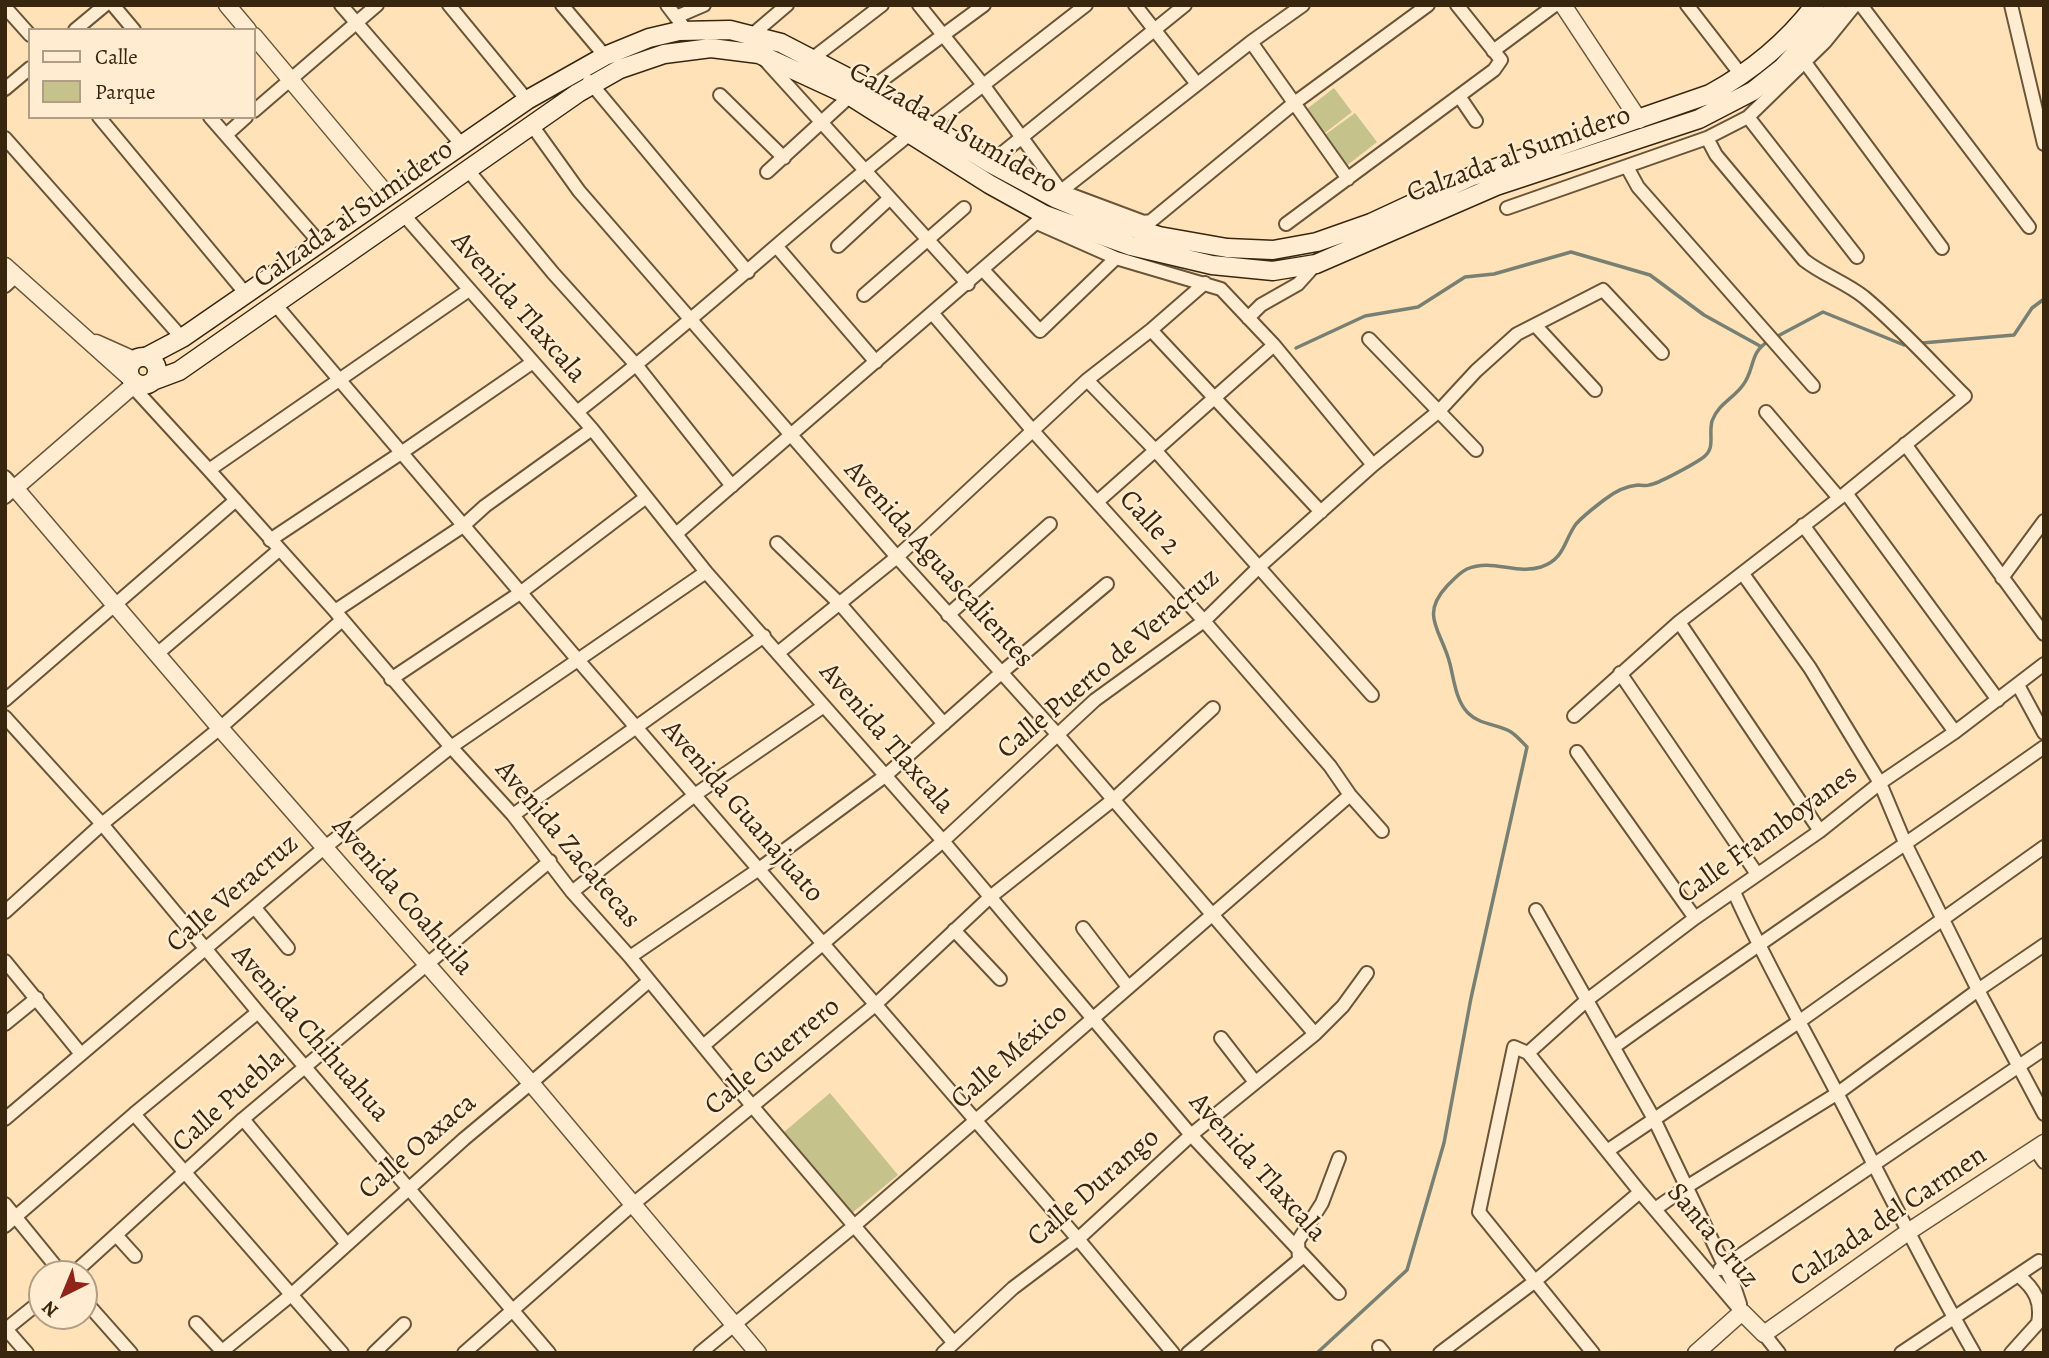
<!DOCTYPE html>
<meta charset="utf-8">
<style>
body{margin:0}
#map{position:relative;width:2049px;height:1358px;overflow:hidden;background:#ffe2b8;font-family:Alegreya,serif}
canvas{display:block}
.frame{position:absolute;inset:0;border:7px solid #39260f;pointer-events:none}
.legend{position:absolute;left:28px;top:28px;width:228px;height:91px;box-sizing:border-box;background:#ffecd1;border:2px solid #b09d83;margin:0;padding:9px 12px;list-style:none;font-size:21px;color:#39260f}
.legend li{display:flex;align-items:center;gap:14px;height:35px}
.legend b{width:35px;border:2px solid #b09d83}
.north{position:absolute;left:28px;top:1260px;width:70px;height:70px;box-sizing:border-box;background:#ffecd1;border:2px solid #b09d83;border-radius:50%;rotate:223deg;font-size:19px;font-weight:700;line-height:28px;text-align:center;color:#39260f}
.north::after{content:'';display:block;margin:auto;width:24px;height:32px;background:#8f2418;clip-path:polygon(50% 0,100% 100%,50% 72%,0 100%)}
</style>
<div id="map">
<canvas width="2049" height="1358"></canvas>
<div class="frame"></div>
<ul class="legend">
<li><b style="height:9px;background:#ffecd1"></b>Calle</li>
<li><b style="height:19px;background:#c5c28b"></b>Parque</li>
</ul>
<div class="north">N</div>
</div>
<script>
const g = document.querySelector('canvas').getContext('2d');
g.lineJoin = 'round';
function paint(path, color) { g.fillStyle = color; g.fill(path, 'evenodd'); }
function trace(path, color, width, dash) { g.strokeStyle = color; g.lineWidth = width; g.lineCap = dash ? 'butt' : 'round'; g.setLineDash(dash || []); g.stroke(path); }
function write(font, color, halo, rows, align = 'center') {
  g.font = font + ' Alegreya,serif'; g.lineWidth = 5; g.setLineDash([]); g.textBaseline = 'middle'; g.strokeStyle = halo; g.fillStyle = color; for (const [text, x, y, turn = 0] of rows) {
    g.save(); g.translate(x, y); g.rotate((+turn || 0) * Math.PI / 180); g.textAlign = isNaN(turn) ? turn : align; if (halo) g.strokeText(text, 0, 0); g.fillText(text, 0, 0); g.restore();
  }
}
paint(new Path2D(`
 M 1334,88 L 1352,112 L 1321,136 L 1303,112 Z
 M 1355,113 L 1377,142 L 1345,167 L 1322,137 Z
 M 830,1093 L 898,1175 L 852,1213 L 784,1132 Z`), '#c5c28b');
trace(new Path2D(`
 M 1776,337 L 1823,312 L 1904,345
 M 1922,343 L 2014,335 L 2032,308 L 2044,299
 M 1296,348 L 1365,316 L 1418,307 L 1465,277 L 1494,274 L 1571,252 L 1650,275 L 1704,315 L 1760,346
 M 1317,1353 L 1407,1270 L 1444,1143 L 1471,998 L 1527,747 C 1522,742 1517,736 1511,732 C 1498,724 1480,725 1468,713 C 1456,701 1454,680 1450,664 C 1442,631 1419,616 1447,586 C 1453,580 1459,573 1467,569 C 1492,558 1516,575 1541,567 C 1565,559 1564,540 1576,524 C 1584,515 1595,507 1604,500 C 1614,492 1626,486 1638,485 C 1640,485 1647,486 1649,485 C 1658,484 1692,465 1701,459 C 1717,449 1708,436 1712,421 C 1718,404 1734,398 1743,385 C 1755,370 1749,352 1769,341`), '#788073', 3.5);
const minor = new Path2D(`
 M 113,5 L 134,30
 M 341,5 L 463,146
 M 449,5 L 527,100
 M 562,5 L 605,56
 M 667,5 L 686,30
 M 919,5 L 984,86 L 1061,191 L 1144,222 L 1151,221 L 1293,104 L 1428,5
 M 1135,5 L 1197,84
 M 1687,5 L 1742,76
 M 1861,5 L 2029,227
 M 2011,5 L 2044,144
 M 5,7 L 30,35
 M 676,17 L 704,5
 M 75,30 L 105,5
 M 753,34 L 787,5
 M 1251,42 L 1348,179
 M 1493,51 L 1555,5
 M 1801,57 L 1942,248
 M 813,58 L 882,5
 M 764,59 L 968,284
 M 589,81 L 748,272
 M 5,89 L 30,68
 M 870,89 L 984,5
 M 720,95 L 784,158
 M 1459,96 L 1476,121
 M 254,111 L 377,5
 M 99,117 L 246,294
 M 210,117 L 320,243
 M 1748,117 L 1857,257
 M 531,124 L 579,191 L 897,557 L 1057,734 L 1315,1034
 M 932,125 L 1086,5
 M 226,135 L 246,117
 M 5,138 L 182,338
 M 990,163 L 1185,5
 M 1627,167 L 1638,187 L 1813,386
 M 467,169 L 553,273 L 637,366 L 732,486
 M 767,172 L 850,96
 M 1059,196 L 1061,191 L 1251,42 L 1303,5
 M 1507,208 L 1707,138 L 1748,117 L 1825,42 L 1855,5
 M 403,214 L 592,429 L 706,572 L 943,841 L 1191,1135 L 1339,1293
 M 1037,223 L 1116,258 L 1221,289 L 1274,345 L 1373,465
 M 1286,224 L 1494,70 L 1501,60 L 1457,5
 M 838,246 L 890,198
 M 777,247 L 876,362
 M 984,271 L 1040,331 L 1116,258
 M 5,286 L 16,276
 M 864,295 L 964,208
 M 274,303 L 578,660 L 1078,1239 L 1173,1353
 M 933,314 L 1033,431 L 1204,621 L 1330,766 L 1350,795 L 1382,831
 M 1248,318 L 1261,305 L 1298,284 L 1316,264
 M 1535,325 L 1595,390
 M 1151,330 L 1321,512
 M 1369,339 L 1476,450
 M 1087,380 L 1155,450 L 1372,695
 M 133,387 L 209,470 L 335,611 L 451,747 L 513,815 L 572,892 L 630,957 L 753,1107 L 954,1343
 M 577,412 C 692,323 797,224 910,134
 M 1766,412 L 1839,498
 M 1905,444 L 2044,634
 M 209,470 L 469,290
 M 5,477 L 15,488 L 5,497
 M 1846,493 L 1998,700
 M 1097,502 L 1274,345
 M 1803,525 L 1955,732
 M 676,534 L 1045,215
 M 270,540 L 401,453 L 533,362
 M 777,543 L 840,604 L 944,724
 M 1743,574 L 1810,668 L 1880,783 L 1906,845 L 1978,990 L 2044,1114
 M 2002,578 L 2044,521
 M 335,611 L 463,526 L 485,506 L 592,429
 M 948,615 L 1050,524
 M 1679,622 L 1820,831
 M 778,653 L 897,557 L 1087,380 L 1151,330 L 1205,283
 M 157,654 L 279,550
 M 1620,673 L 1757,874
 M 391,679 L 520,593 L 645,498
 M 2018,685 L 2044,733
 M 5,700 L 236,500
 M 1574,716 L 1679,622 L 1846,493 L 1965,396 C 1932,363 1900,327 1864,297 C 1845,282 1823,275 1804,260 L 1716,155 L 1707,138
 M 5,717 L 102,824 L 258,1012 L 549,1353
 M 1577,752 L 1695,918
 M 513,815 L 764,636
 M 572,892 L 696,794 L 824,706
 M 1734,892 C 1765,962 1803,1027 1838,1095 C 1883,1181 1925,1268 1974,1353
 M 255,908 L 288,948
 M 1536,910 L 1654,1119 L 1734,1286 L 1740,1304
 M 5,912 L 102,824 L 220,728 L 342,620
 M 1083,928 L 1128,987
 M 954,930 L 1000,979
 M 630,957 L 759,869 L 885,776 L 1001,673 L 1107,584
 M 5,961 L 81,1054
 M 5,1024 L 37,998
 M 1221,1038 L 1255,1082
 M 703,1046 L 943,841 L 1095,700 L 1204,621 L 1260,566 L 1373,465 L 1439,411 L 1476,371 L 1517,334 L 1603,290 L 1662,353
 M 1614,1047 C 1756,945 1901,848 2044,747
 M 1528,1053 L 1587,1000 L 1695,918 L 1820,831 L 1880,783 L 1955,732 L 2044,664
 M 134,1114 L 342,1353
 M 5,1119 L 324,848 L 451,747 L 706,572
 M 243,1119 L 346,1243
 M 2035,1149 L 2044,1162
 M 1607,1151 L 1800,1021 L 2044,847
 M 5,1204 L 62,1274
 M 1655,1209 L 1688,1186 L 1838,1093 L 1978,990 L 2044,945
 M 5,1226 L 134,1114 L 258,1012
 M 116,1235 L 135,1256
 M 1720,1269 L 2044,1049
 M 73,1274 L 243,1119 L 550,861
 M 2019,1276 C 2035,1289 2042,1302 2038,1323
 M 84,1300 L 131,1353
 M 196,1323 L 222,1351
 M 6,1329 L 27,1353
 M 5,1330 L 42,1300
 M 1764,1334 L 1779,1353
 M 1379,1347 L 1384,1353
 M 220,1353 L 291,1295 L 464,1139 L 531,1083 L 649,981
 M 374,1353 L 404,1324
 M 464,1353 L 632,1205 L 875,1005 L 989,898 L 1114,799 L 1213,708
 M 700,1353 L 854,1226 L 1350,795
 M 943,1353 L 1013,1288 L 1078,1239 L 1191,1135 L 1315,1034 L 1343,1006 L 1367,973
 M 1188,1353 L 1299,1260 L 1298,1241 L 1322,1203 L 1339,1158
 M 1440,1353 L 1534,1282 L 1640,1192
 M 1593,1353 L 1479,1212 L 1514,1047 L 1528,1053 L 1640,1192 L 1742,1312
 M 1901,1353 L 2039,1261
 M 2011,1353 L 2038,1323 L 2042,1321`);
const tertiary = new Path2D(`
 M 227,5 L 248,30
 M 1563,5 L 1639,120
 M 254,36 L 388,196
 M 5,266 L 130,378
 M 96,343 L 134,360
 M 136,383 L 15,488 L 220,728 L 531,1083 L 758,1353
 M 1696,1353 L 1742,1312 L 1764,1334 L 1908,1232 L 2044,1143`);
const secondary = new Path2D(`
 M129 371a14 14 0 1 1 28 0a14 14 0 1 1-28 0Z
 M 146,357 L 182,338 L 527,100 L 605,56 L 649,38 L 679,31 L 730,30 L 781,43 L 870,89 L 990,163 L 1057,199 L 1100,217 L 1159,236 L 1227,248 L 1273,250 L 1317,242 L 1371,223 L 1470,177 L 1710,94 C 1752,71 1786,43 1815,5
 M 155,380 L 179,371 L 578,93 L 620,69 L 664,54 L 711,48 L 759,54 L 850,96 L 989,184 L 1045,215 L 1131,246 L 1212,265 L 1273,271 L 1316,264 L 1496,186 L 1699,119 L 1753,91 L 1782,68 L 1820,27 L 1837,5`);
trace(minor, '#6a5539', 16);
trace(tertiary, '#6a5539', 19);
trace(secondary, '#39260f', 21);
trace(minor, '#ffecd1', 12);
trace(tertiary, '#ffecd1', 16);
trace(secondary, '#ffecd1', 18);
write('28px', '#39260f', '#ffecd1', [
 ["Calzada al Sumidero",953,129,30],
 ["Calzada al Sumidero",1519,155,-20],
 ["Calzada al Sumidero",354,215,-35],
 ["Avenida Tlaxcala",518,308,49],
 ["Calle 2",1149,523,48],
 ["Avenida Aguascalientes",938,565,48],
 ["Calle Puerto de Veracruz",1109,664,-40],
 ["Avenida Tlaxcala",886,739,49],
 ["Avenida Guanajuato",742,812,49],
 ["Calle Framboyanes",1768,835,-36],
 ["Avenida Zacatecas",567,845,50],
 ["Calle Veracruz",233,894,-41],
 ["Avenida Coahuila",402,897,49],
 ["Avenida Chihuahua",310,1034,49],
 ["Calle Guerrero",773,1057,-40],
 ["Calle México",1010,1057,-41],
 ["Calle Puebla",229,1101,-42],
 ["Calle Oaxaca",418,1147,-41],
 ["Avenida Tlaxcala",1257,1168,48],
 ["Calle Durango",1094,1188,-41],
 ["Calzada del Carmen",1889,1217,-34],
 ["Santa Cruz",1712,1236,50]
]);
</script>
